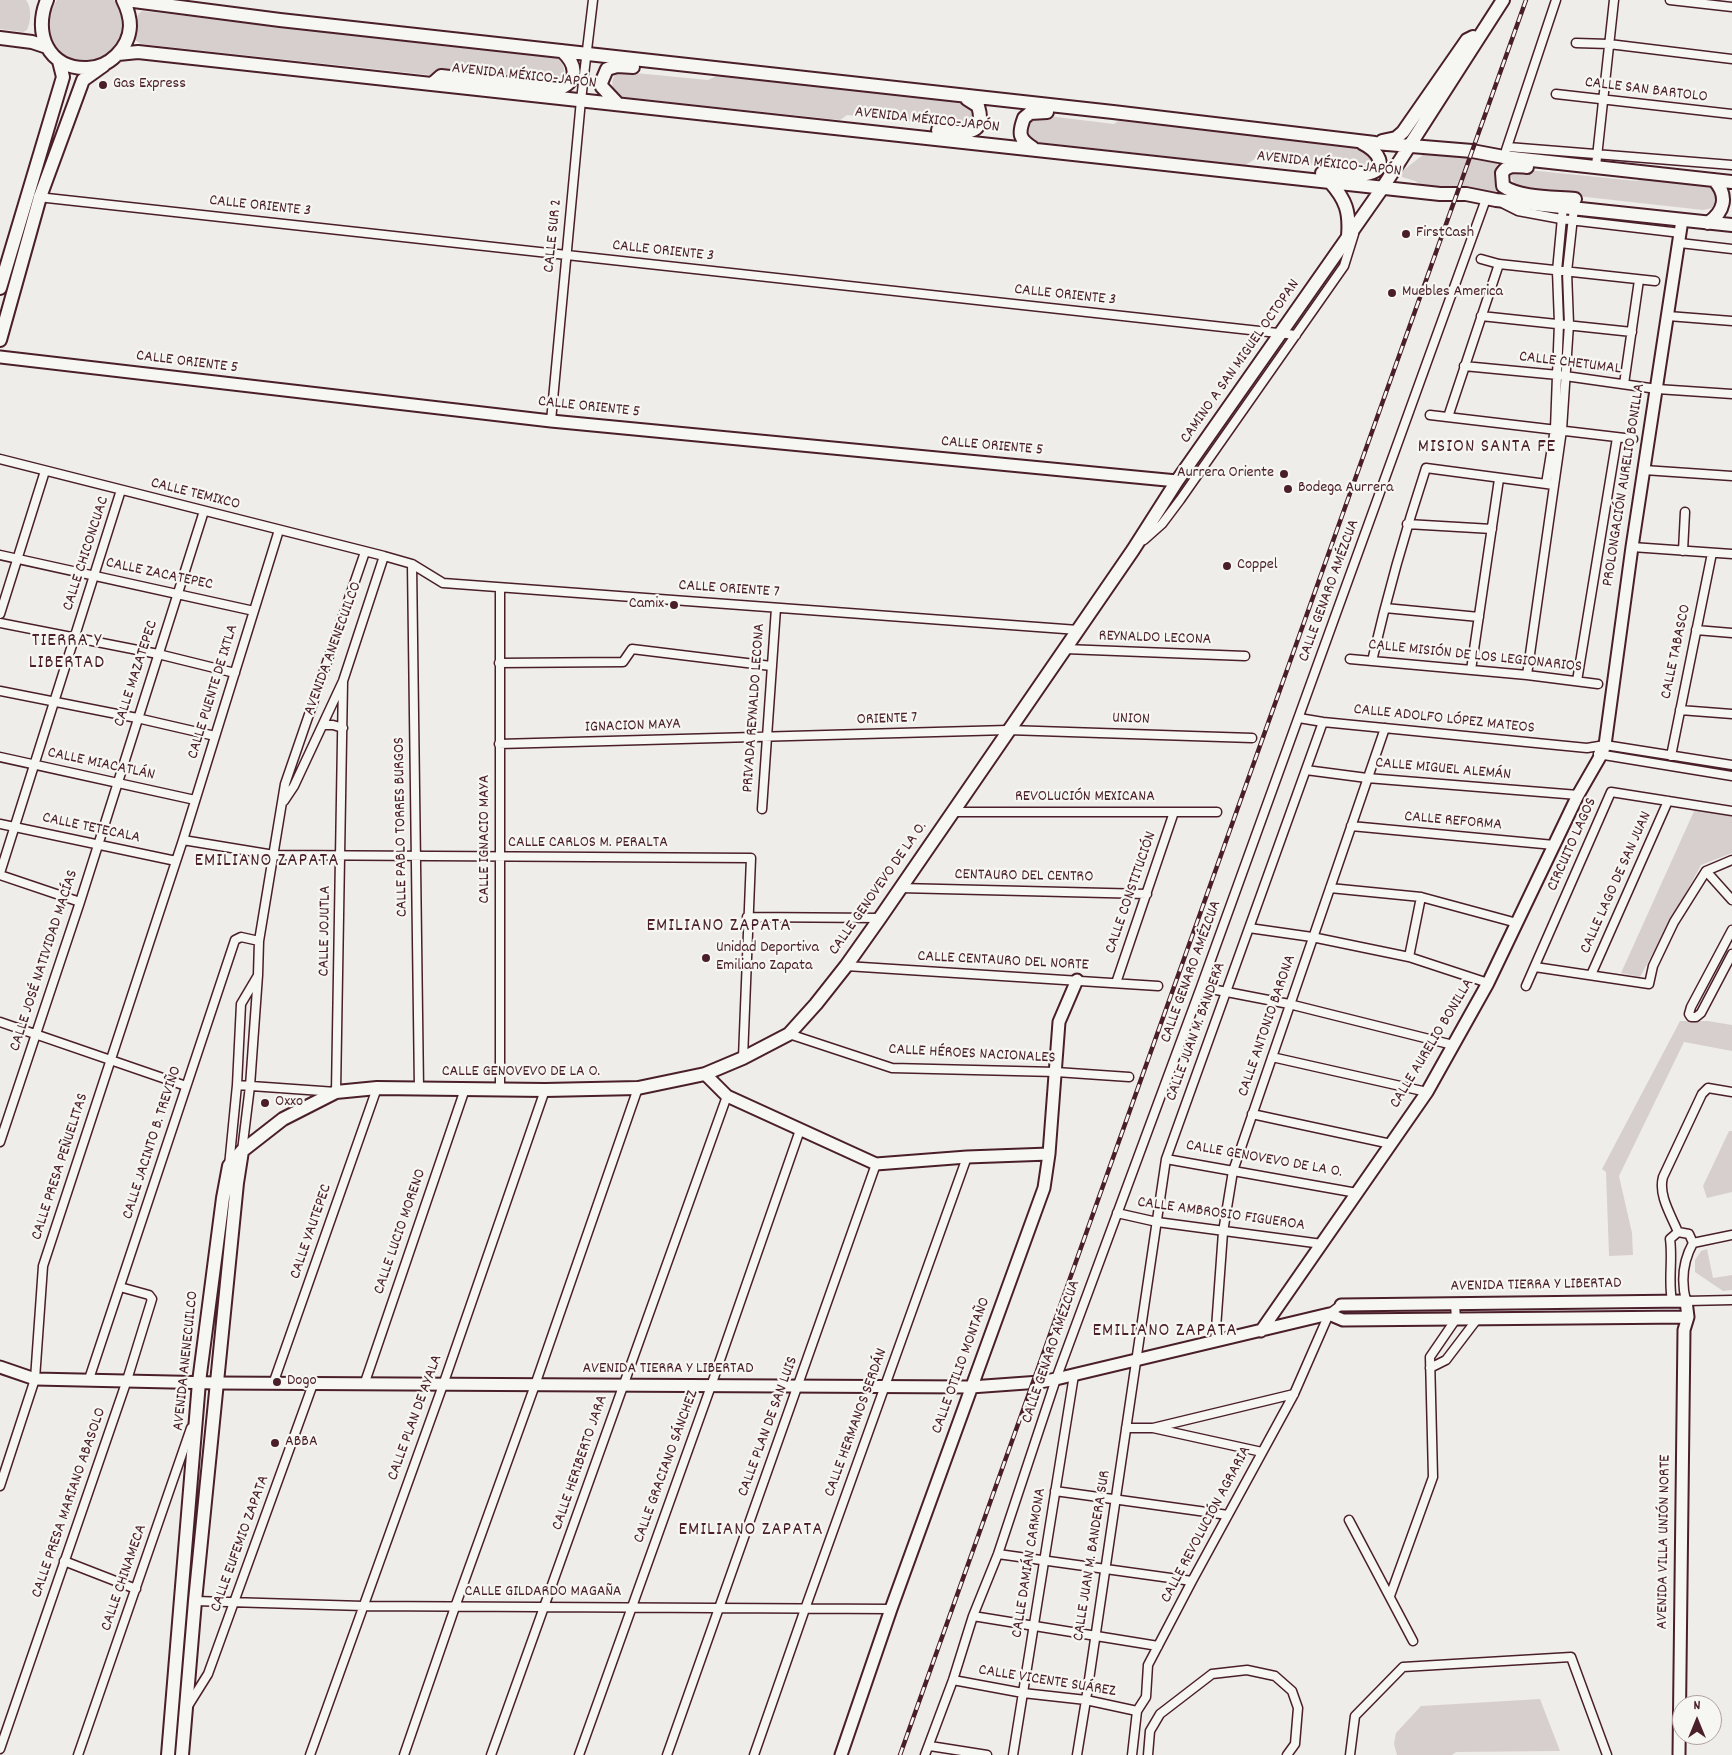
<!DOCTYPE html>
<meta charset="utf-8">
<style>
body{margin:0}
#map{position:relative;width:1732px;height:1755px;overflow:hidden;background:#efedea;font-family:Dekko,sans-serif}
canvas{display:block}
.north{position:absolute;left:1672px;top:1695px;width:50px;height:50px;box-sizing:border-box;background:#f6f6f2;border:1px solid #b1a0a2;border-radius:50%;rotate:0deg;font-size:14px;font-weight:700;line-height:20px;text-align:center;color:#4a1f2b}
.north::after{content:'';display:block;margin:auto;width:18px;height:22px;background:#4a1f2b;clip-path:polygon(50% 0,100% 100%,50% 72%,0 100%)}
</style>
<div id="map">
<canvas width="1732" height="1755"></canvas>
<div class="north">N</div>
</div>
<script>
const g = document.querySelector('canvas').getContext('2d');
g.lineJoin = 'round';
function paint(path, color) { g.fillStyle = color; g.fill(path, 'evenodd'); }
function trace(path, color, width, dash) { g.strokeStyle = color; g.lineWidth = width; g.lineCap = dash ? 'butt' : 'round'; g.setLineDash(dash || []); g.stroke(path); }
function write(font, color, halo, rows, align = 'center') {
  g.font = font + ' Dekko,sans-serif'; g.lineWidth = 4.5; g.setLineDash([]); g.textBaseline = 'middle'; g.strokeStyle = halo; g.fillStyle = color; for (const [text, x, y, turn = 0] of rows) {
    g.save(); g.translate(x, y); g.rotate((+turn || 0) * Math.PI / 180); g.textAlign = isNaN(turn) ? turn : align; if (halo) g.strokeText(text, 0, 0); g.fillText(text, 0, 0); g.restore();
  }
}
paint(new Path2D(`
 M 0,0 L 26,0 C 32,8 31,21 27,30 L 23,32 L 0,29 Z
 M 57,0 L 114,0 C 146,51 76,84 54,43 C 45,28 48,15 57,0 Z
 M 142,11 L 557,57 C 564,64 566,68 562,78 L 551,82 L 436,70 L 430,75 L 141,44 L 135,40 C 136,30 133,17 142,11 Z
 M 618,72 L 625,72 L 708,80 L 718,75 L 969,103 C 974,112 975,116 970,125 L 958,127 L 847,115 L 840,120 L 623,97 C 612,92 608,81 618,72 Z
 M 1040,115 L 1114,124 L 1118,121 L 1358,145 L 1373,161 L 1373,167 L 1366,172 L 1256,158 L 1246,165 L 1037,142 L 1026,136 C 1026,121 1026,120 1040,115 Z
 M 1424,154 L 1497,161 L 1497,172 L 1507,194 L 1421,185 L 1415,181 L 1402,177 L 1401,172 Z
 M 1519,169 L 1637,181 L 1642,177 L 1711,185 C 1716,193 1719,199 1713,208 L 1703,210 L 1532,191 L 1515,185 L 1509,173 Z
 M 1695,809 L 1732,816 L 1732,853 L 1701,865 L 1640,977 L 1621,973 Z
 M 1680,1021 L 1708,1021 L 1732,1025 L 1732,1051 L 1684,1042 L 1619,1176 L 1632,1233 L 1633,1255 L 1609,1256 L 1606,1172 L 1602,1169 Z
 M 1729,1131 L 1732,1131 L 1732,1192 L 1707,1198 L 1703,1186 Z
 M 1707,1249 L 1713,1278 L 1732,1275 L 1732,1290 L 1723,1291 L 1695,1272 L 1695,1260 L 1701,1251 Z
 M 1540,1699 L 1560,1751 L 1456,1752 L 1452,1755 L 1397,1755 L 1394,1744 L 1396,1733 L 1421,1706 Z`), '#d7cfce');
const street = new Path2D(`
 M 1670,0 L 1732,7
 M 1576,43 L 1609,44 L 1732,59
 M 1556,94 L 1732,114
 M 1508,147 L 1732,165
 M 1506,150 L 1556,0
 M 1596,166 L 1614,0
 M 38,197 L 1296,335
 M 1504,204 L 1518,211 L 1561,219 L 1681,233
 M 1680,243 L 1732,249
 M 1481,259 L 1499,264 L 1655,281
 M 1481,316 L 1632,332
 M 1668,316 L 1732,321
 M 1464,366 L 1558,375 L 1657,389 L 1732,394
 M 1624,384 L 1639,280
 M 1430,415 L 1633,439
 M 1448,417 L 1499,264
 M 551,421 L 581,100 L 593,0
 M 0,459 L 384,556 L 412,564 L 443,583 L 1078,630
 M 1644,470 L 1732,476
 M 1546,484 L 1555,429 L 1559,323 L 1557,271 L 1563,207
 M 1407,524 L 1492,529
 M 1144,540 L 1162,524 L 1180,500 L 1344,266 L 1354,234
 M 1632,547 L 1732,554
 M 1683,551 L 1685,512
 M 0,555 L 254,611
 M 412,564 L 419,1089
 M 1385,608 L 1479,617
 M 0,614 L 45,471
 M 0,623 L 158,654 L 235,673
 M 1696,630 L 1732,633
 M 1065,649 L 1245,656
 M 1350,659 L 1527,675 L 1598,684
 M 1372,661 C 1387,596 1405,532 1426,468 L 1554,485
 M 499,663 L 623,662 L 632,649 L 771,666
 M 1471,670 L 1499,479
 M 1527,675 L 1562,430 L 1569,324 L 1567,272 L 1574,208
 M 1577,681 L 1617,438
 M 0,691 L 137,718 L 215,736
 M 1680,710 L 1732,714
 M 1299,718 L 1323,722 L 1587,748 L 1605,745 L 1732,765
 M 323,725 L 333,725 L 343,728
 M 499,744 L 1008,730 L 1252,738
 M 1598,754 L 1732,776
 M 1671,756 L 1712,553
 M 0,757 L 195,800
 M 1306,770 L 1367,778 L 1578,795
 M 284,801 L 294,786 L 343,681 L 384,556
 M 762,809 L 776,608
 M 953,812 L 1217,812
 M 0,824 L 176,861
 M 1351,826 L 1554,845
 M 183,840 L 274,855 L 751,858 L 743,1058
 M 1706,871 L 1732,900
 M 0,873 L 121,490
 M 0,875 L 80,902
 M 900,888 L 1147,894
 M 1330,888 L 1421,897 L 1517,923
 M 747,917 L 880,918
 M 1249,928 L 1312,937 L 1409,957 L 1488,983
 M 1732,930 L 1691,1007 L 1689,1014 L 1691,1017 L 1696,1017 L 1701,1013 L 1732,954
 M 1409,957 L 1421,897
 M 846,966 L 1158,986
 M 1535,967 L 1649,984 L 1653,966 L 1674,922 L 1706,871 L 1732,860
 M 1591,975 L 1668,801
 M 1116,983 L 1174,812
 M 1526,986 L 1611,792 L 1732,811
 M 1201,987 L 1289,1004 L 1453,1045
 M 0,1022 L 186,1086
 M 789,1034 L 892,1068 L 1056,1072 L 1129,1077
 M 1272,1057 L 1427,1092
 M 237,1085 L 336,1092 L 343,681
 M 500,1090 L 500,588
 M 1252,1114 L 1391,1144
 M 0,1142 L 80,902 L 204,511
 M 242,1151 L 250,1086 L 258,975 L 259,941 L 285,784 L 365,552
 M 1166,1159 L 1357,1193
 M 229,1166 L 237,1085 L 241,1004 L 257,977
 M 1117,1213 L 1157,1222 L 1322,1244
 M 1678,1232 C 1671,1215 1658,1195 1663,1177 L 1702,1094 L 1708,1088 L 1732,1092
 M 1678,1232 L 1689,1234 L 1693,1243
 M 1732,1235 L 1693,1243 C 1683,1261 1681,1281 1686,1301 L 1732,1300
 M 1672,1301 C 1668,1280 1673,1260 1670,1239 L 1678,1232
 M 1215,1342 L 1223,1232 L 1233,1171 L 1385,728
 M 1430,1368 L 1446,1360 L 1478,1318
 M 89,1379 L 235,940 L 241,937 L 259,941
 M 273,1384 L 377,1088
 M 364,1385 L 465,1089
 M 1126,1428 L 1153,1428 L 1262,1452
 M 1153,1428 L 1294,1394
 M 0,1486 L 35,1379 L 43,1266 L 183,840 L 279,530
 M 1055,1491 L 1228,1515
 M 1349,1520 L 1413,1641
 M 998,1554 L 1192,1581
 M 64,1561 L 136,1589
 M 1390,1596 L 1433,1477 L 1430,1357 L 1456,1319 L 1455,1304
 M 195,1601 L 363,1606 L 891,1609
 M 973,1616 L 1158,1646
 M 953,1680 L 1023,1693 L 1086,1700 L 1137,1711
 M 188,1706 L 208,1674 L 313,1384
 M 930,1746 L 987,1755
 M 0,1749 L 127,1380 L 152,1299 L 149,1295 L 120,1287
 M 78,1755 L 191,1428
 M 310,1755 L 443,1385 L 545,1090
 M 404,1755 L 455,1607 L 535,1385 L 638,1088
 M 491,1755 L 727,1096
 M 579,1755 L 711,1386 L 800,1130
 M 667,1755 L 876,1164
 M 754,1755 L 805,1609 L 967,1157
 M 925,1755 L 953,1680 L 973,1616 L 998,1554 L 1056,1379 L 1201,987 L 1486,199
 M 1013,1755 L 1074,1375
 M 1077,1755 L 1086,1700 L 1166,1159 L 1323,722
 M 1132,1755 L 1137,1711 L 1146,1697 L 1148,1665 L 1192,1581 L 1294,1394 L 1329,1314 L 1341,1305
 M 1148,1755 L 1150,1731 L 1160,1714 L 1212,1674 L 1247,1670 L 1275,1676 L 1292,1691 L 1298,1708 L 1295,1744 L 1287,1755
 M 1350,1755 L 1355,1716 L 1403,1667 L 1571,1657 L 1607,1755`);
const secondary = new Path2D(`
 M 0,357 L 551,421 L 1177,481
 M 705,1074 L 727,1096 L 876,1164 L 967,1157 L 1049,1154
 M 1341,1305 L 1686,1301 L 1688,1317 L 1684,1330 L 1679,1755
 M 1261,1331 L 1427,1092 L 1488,983 L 1578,795 L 1601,755 L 1605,745 L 1632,547 L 1682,220
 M 0,1367 L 35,1379 L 216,1383 L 971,1387 L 1040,1382 L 1056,1379 L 1329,1314 L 1343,1320 L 1688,1317
 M 841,1755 L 891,1609 L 1044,1188 L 1049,1154 L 1059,1022 L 1077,980`);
const primary = new Path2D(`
 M 47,0 C 33,33 48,69 87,68 C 109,68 129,48 130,26 C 130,16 127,8 123,0
 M 126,0 L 280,20 L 1113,112 L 1375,143 L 1472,151 L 1504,157 L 1732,182
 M 0,38 L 32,42 L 47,47
 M 118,54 L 138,52 L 1440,194 L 1466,194 L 1496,200 L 1732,225
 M 432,84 L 441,76 L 559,89 C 580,80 576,64 562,51
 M 618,104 L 602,87 L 601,83 L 607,69 L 617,66 L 633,67
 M 938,130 C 959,132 988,139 978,106 L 967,99
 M 1382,141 L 1396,138 L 1403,132 L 1467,40 L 1473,37
 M 1033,148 C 1019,139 1018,134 1024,118 L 1030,113 L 1047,112
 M 1527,167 C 1516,166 1508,164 1502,173 L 1503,186 C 1519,198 1554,197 1575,199
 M 1322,173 C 1333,173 1387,183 1379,159 C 1376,151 1368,146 1362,143
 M 1330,182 C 1346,200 1350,212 1348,236
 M 1708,223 C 1724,212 1729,196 1714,180
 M 0,288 L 63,77 L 59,61
 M 0,340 L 40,197 L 83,80 L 104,65
 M 168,1755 L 199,1382 L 223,1198 L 229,1166 L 242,1151 L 283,1119 L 336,1092 L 377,1088 L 545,1090 L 638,1088 L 705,1074 L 743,1058 L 789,1034 L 816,1004 L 846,966 L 880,918 L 1133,550 L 1177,481 L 1383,187 L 1503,0
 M 182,1755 L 195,1601 L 237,1183 L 242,1151`);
trace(street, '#4a1f2b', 11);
trace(secondary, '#4a1f2b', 15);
trace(primary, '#4a1f2b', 16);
trace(street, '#f6f6f2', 8);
trace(secondary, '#f6f6f2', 11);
trace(primary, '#f6f6f2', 12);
const rail = new Path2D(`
 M 900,1755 L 1526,0`);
trace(rail, '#4a1f2b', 4.5);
trace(rail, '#f6f6f2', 2.5, [8]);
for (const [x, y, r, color] of [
 [103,85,5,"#4a1f2b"],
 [1406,234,5,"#4a1f2b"],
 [1392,293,5,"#4a1f2b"],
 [1284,474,5,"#4a1f2b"],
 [1288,489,5,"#4a1f2b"],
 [1227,566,5,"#4a1f2b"],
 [674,605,5,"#4a1f2b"],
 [706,958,5,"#4a1f2b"],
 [265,1103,5,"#4a1f2b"],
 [277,1382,5,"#4a1f2b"],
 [275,1443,5,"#4a1f2b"]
]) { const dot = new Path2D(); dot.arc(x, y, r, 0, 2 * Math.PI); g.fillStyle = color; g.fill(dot); trace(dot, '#f6f6f2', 2); }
write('16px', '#4a1f2b', '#f6f6f2', [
 ["AVENIDA MÉXICO-JAPÓN",524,77,6],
 ["CALLE SAN BARTOLO",1646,91,7],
 ["AVENIDA MÉXICO-JAPÓN",927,121,6],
 ["AVENIDA MÉXICO-JAPÓN",1329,165,6],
 ["CALLE ORIENTE 3",260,207,6],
 ["CALLE SUR 2",554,236,-84],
 ["CALLE ORIENTE 3",663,252,6],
 ["CALLE ORIENTE 3",1065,296,6],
 ["CAMINO A SAN MIGUEL OCTOPAN",1241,362,-55],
 ["CALLE ORIENTE 5",187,363,7],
 ["CALLE CHETUMAL",1570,364,7],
 ["CALLE ORIENTE 5",589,408,6],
 ["CALLE ORIENTE 5",992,447,5],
 ["PROLONGACIÓN AURELIO BONILLA",1625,485,-81],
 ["CALLE TEMIXCO",195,495,14],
 ["CALLE CHICONCUAC",87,554,-72],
 ["CALLE ZACATEPEC",159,575,12],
 ["CALLE ORIENTE 7",729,590,4],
 ["CALLE GENARO AMÉZCUA",1330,591,-70],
 ["REYNALDO LECONA",1155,639,2],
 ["AVENIDA ANENECUILCO",334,649,-70],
 ["CALLE TABASCO",1677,652,-78],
 ["CALLE MISIÓN DE LOS LEGIONARIOS",1475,657,6],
 ["CALLE MAZATEPEC",137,674,-72],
 ["CALLE PUENTE DE IXTLA",214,692,-73],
 ["PRIVADA REYNALDO LECONA",755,708,-86],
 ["ORIENTE 7",887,720,-2],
 ["UNION",1131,720,2],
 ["CALLE ADOLFO LÓPEZ MATEOS",1444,720,6],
 ["IGNACION MAYA",633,727,-2],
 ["CALLE MIACATLÁN",101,765,12],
 ["CALLE MIGUEL ALEMÁN",1443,770,5],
 ["REVOLUCIÓN MEXICANA",1085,798],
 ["CALLE REFORMA",1453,822,5],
 ["CALLE PABLO TORRES BURGOS",402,827,-91],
 ["CALLE TETECALA",91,829,12],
 ["CALLE IGNACIO MAYA",486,839,-90],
 ["CALLE CARLOS M. PERALTA",588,844],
 ["CIRCUITO LAGOS",1573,845,-66],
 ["CENTAURO DEL CENTRO",1024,877,1],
 ["CALLE LAGO DE SAN JUAN",1617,883,-66],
 ["CALLE GENOVEVO DE LA O.",879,889,-55],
 ["CALLE CONSTITUCIÓN",1132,893,-71],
 ["CALLE JOJUTLA",326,931,-89],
 ["CALLE JOSÉ NATIVIDAD MACÍAS",45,961,-72],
 ["CALLE CENTAURO DEL NORTE",1003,962,3],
 ["CALLE GENARO AMÉZCUA",1192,972,-70],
 ["CALLE ANTONIO BARONA",1268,1026,-71],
 ["CALLE JUAN M. BANDERA",1197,1032,-70],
 ["CALLE AURELIO BONILLA",1433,1044,-59],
 ["CALLE HÉROES NACIONALES",972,1055,3],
 ["CALLE GENOVEVO DE LA O.",521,1073],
 ["CALLE JACINTO B. TREVIÑO",153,1143,-72],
 ["CALLE GENOVEVO DE LA O.",1264,1160,10],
 ["CALLE PRESA PEÑUELITAS",61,1167,-72],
 ["CALLE AMBROSIO FIGUEROA",1221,1215,8],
 ["CALLE YAUTEPEC",312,1232,-71],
 ["CALLE LUCIO MORENO",401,1232,-71],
 ["AVENIDA TIERRA Y LIBERTAD",1536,1286,-1],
 ["CALLE GENARO AMÉZCUA",1052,1352,-71],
 ["AVENIDA ANENECUILCO",187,1361,-84],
 ["CALLE OTILIO MONTAÑO",962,1366,-70],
 ["AVENIDA TIERRA Y LIBERTAD",668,1370],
 ["CALLE PLAN DE AYALA",416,1418,-70],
 ["CALLE HERMANOS SERDÁN",857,1423,-70],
 ["CALLE PLAN DE SAN LUIS",769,1427,-70],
 ["CALLE HERIBERTO JARA",581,1463,-71],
 ["CALLE GRACIANO SÁNCHEZ",667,1467,-70],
 ["CALLE PRESA MARIANO ABASOLO",70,1503,-71],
 ["CALLE REVOLUCIÓN AGRARIA",1207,1525,-62],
 ["AVENIDA VILLA UNIÓN NORTE",1665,1542,-89],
 ["CALLE EUFEMIO ZAPATA",241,1544,-70],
 ["CALLE JUAN M. BANDERA SUR",1093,1556,-81],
 ["CALLE DAMIÁN CARMONA",1030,1563,-81],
 ["CALLE CHINAMECA",125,1578,-71],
 ["CALLE GILDARDO MAGAÑA",543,1593],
 ["CALLE VICENTE SUÁREZ",1047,1682,9]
]);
write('16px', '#4a1f2b', '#f6f6f2', [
 ["Gas Express",113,85],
 ["FirstCash",1416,234],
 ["Muebles America",1402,293],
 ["Aurrera Oriente",1274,474,"right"],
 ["Bodega Aurrera",1298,489],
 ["Coppel",1237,566],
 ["Camix",664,605,"right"],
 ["Unidad Deportiva",716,949],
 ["Emiliano Zapata",716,967],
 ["Oxxo",275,1103],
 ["Dogo",287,1382],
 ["ABBA",285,1443]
], 'left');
g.letterSpacing = '1px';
write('19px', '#4a1f2b', '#f6f6f2', [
 ["MISION SANTA FE",1487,448],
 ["TIERRA Y",67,642],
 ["LIBERTAD",67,664],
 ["EMILIANO ZAPATA",267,862],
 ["EMILIANO ZAPATA",719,927],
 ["EMILIANO ZAPATA",1165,1332],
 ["EMILIANO ZAPATA",751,1531]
]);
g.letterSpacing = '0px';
</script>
